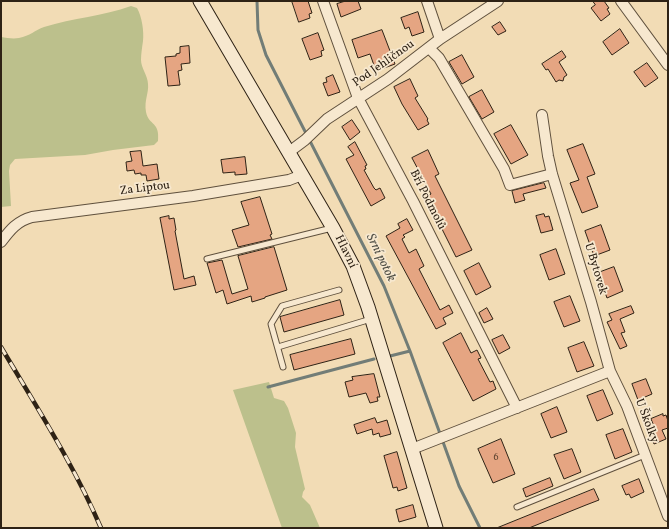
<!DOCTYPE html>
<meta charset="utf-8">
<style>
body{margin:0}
#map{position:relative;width:669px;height:529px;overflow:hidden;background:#f2dcb5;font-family:Vollkorn,serif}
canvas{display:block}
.frame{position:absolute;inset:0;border:2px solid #2e2215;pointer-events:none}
</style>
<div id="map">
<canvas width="669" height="529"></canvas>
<div class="frame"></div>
</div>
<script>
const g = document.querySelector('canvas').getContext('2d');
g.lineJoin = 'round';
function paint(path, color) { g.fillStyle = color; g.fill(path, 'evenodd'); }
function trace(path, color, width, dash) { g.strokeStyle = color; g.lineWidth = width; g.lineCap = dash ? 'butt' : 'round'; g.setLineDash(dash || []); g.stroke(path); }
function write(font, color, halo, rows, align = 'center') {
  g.font = font + ' Vollkorn,serif'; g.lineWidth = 3.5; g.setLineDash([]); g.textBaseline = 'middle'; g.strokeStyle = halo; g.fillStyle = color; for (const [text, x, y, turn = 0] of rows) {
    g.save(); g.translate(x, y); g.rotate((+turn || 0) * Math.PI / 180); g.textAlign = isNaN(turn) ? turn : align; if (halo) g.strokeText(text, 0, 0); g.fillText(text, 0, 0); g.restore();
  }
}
paint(new Path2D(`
 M 131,6 L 137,8 C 142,17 144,31 143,41 C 142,48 141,54 141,60 C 141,68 148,76 148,84 C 149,93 144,100 146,112 C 149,126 160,121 158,141 L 154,145 L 113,150 L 85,155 L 15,159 L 10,165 L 9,171 L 11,206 L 1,207 L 1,37 C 7,38 13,39 19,38 C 30,36 35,30 44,27 C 73,18 103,16 131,6 Z
 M 269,382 L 274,398 L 284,401 L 288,408 L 296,433 L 295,447 L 305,489 L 303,492 L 302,497 L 310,505 L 320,528 L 282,528 L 233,390 Z`), '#bcc08c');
trace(new Path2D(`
 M 257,1 L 258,30 L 266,55 L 384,286 L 410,351 L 459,486 L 480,528
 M 390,356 L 410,351
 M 268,387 L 374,359`), '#727d77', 3);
const building = new Path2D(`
 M 292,1 L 308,1 L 312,13 L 309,14 L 310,18 L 299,22 Z
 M 346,1 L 358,1 L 361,9 L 341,17 L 337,4 Z
 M 593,1 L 604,1 L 609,8 L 607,9 L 610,14 L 601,21 L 591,8 L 595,5 Z
 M 418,12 L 424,32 L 412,36 L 409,27 L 405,29 L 401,18 Z
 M 500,22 L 506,31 L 498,35 L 492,27 Z
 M 620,29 L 629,43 L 612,55 L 603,42 Z
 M 382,30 L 395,64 L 376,71 L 370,54 L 358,58 L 352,40 Z
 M 318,33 L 324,50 L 321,51 L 322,56 L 310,60 L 302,39 Z
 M 189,46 L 190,63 L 181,64 L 182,70 L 178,71 L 180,85 L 168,86 L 165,57 L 176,56 L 176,54 L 180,53 L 180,47 Z
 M 562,51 L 566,57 L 559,62 L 567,75 L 564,77 L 563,81 L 559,80 L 556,82 L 548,69 L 546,70 L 542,64 Z
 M 462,55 L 474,77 L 462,84 L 449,62 Z
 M 647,63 L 658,78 L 645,87 L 634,72 Z
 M 333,75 L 340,92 L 328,96 L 323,83 L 327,82 L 326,78 Z
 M 410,79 L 418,96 L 415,98 L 428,119 L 427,120 L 429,124 L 418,130 L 402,104 L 394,87 Z
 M 482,90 L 494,112 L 482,119 L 469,97 Z
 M 352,120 L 360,132 L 350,140 L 342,127 Z
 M 511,125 L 528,155 L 511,164 L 494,134 Z
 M 355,142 L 367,165 L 365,166 L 366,169 L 364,170 L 374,188 L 376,190 L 380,188 L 385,198 L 371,206 L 346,159 L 354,155 L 348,147 Z
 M 583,144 L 595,174 L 587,177 L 598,207 L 582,213 L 570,183 L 579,180 L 567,150 Z
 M 428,150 L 439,174 L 435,176 L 472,250 L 456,257 L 426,197 L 431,194 L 412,158 Z
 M 141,151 L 143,166 L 157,164 L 159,179 L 147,181 L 146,175 L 141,175 L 141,173 L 135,174 L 134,170 L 127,171 L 126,162 L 132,161 L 130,152 Z
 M 245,157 L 247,174 L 235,175 L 235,172 L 223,173 L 221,160 Z
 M 544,183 L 546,188 L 523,194 L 525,200 L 515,203 L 512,191 Z
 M 260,197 L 272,234 L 270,235 L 272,239 L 238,247 L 232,230 L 249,225 L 241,202 Z
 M 544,214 L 545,217 L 549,216 L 553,230 L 541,233 L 536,216 Z
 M 169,216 L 169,219 L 174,218 L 176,230 L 175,231 L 184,279 L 194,276 L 196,285 L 174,290 L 160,218 Z
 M 407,219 L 413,230 L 403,235 L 405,237 L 402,239 L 409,253 L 416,249 L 424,266 L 419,269 L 440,310 L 449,305 L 453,313 L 443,318 L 446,324 L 436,329 L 386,236 L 400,228 L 398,224 Z
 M 601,225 L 610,250 L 594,256 L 585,231 Z
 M 274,247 L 287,290 L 265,297 L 265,298 L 252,302 L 251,296 L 227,304 L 223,290 L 216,293 L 207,263 L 222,260 L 232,294 L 248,289 L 238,256 Z
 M 556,249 L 565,274 L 549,280 L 540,255 Z
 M 479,263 L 491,287 L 476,295 L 464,271 Z
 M 614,267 L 623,291 L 607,298 L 598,273 Z
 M 570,296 L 580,321 L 564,327 L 554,302 Z
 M 340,300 L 344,315 L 284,332 L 280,317 Z
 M 631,306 L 634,313 L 620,319 L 625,332 L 621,333 L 627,346 L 620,349 L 607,322 L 612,320 L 609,314 Z
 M 487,308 L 493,319 L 484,323 L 479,313 Z
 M 461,333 L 471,353 L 477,350 L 481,358 L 478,359 L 490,382 L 493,381 L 496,389 L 473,401 L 443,343 Z
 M 503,335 L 510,348 L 499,354 L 492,340 Z
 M 351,339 L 355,354 L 294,370 L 290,355 Z
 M 584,342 L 594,366 L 577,372 L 568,348 Z
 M 374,374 L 380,397 L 377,397 L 378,401 L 370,403 L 366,393 L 349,397 L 345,382 L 353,380 L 352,377 Z
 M 646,379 L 652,394 L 638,400 L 632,384 Z
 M 603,390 L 613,414 L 597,421 L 587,396 Z
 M 557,407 L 567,432 L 551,438 L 541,414 Z
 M 663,414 L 663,416 L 666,415 L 668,421 L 668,428 L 662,430 L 666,439 L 654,444 L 648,428 L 654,426 L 651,419 Z
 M 375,418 L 377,423 L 387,420 L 391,434 L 380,437 L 379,433 L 373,435 L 372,429 L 357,434 L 354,425 Z
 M 623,429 L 632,452 L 615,459 L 606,435 Z
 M 501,439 L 515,474 L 493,483 L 478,449 Z
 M 572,449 L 581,472 L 564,479 L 554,455 Z
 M 397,452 L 407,488 L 398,491 L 397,487 L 393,488 L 392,484 L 384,456 Z
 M 550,478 L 553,486 L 526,497 L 523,489 Z
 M 639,479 L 644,492 L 631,498 L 629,494 L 626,495 L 622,486 Z
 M 594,489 L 599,500 L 586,505 L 529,528 L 497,528 Z
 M 413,505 L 416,517 L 399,522 L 396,510 Z`);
paint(building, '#e5a582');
trace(building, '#2e2215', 1);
const lane = new Path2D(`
 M 207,259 L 332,228
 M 278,347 L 371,319
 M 283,367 L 271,324 L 282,306 L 339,290
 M 517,507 L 645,455`);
const street = new Path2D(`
 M 323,1 L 358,98 L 413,201 L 517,408
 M 427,1 L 440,39
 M 621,1 L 668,65
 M 429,48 L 439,58 L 504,169 L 510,185 L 552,174
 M 542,115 L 548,156 L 552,174 L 591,302 L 610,371 L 627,406 L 668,516
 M 289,152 L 305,140 L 327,119 L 388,79 L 440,39 L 498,1
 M 1,242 C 10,230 17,221 32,217 L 193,196 L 289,180 L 302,175
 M 412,449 L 610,371`);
const secondary = new Path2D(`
 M 200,1 L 333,228 L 353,266 L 368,307 L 436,528`);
trace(lane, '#5f503d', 7);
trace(street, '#5f503d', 12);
trace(secondary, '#2e2215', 15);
trace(lane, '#f7e8cf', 5);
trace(street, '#f7e8cf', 10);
trace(secondary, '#f7e8cf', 13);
const rail = new Path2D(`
 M 1,347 C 36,406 74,465 101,528`);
trace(rail, '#2e2215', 4.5);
trace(rail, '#f7e8cf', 3, [9]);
write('10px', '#5c4330', null, [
 ["6",496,458]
]);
write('12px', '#2e2215', '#f7e8cf', [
 ["Pod Jehličnou",384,64,-35],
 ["Za Liptou",145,189,-7],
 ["Bří Podmolů",427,200,63],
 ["Hlavní",345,252,64],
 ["U Bytovek",595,269,73],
 ["U Školky",646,421,69]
]);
write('italic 13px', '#504f46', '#f7e8cf', [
 ["Srní potok",380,258,64]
]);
</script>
